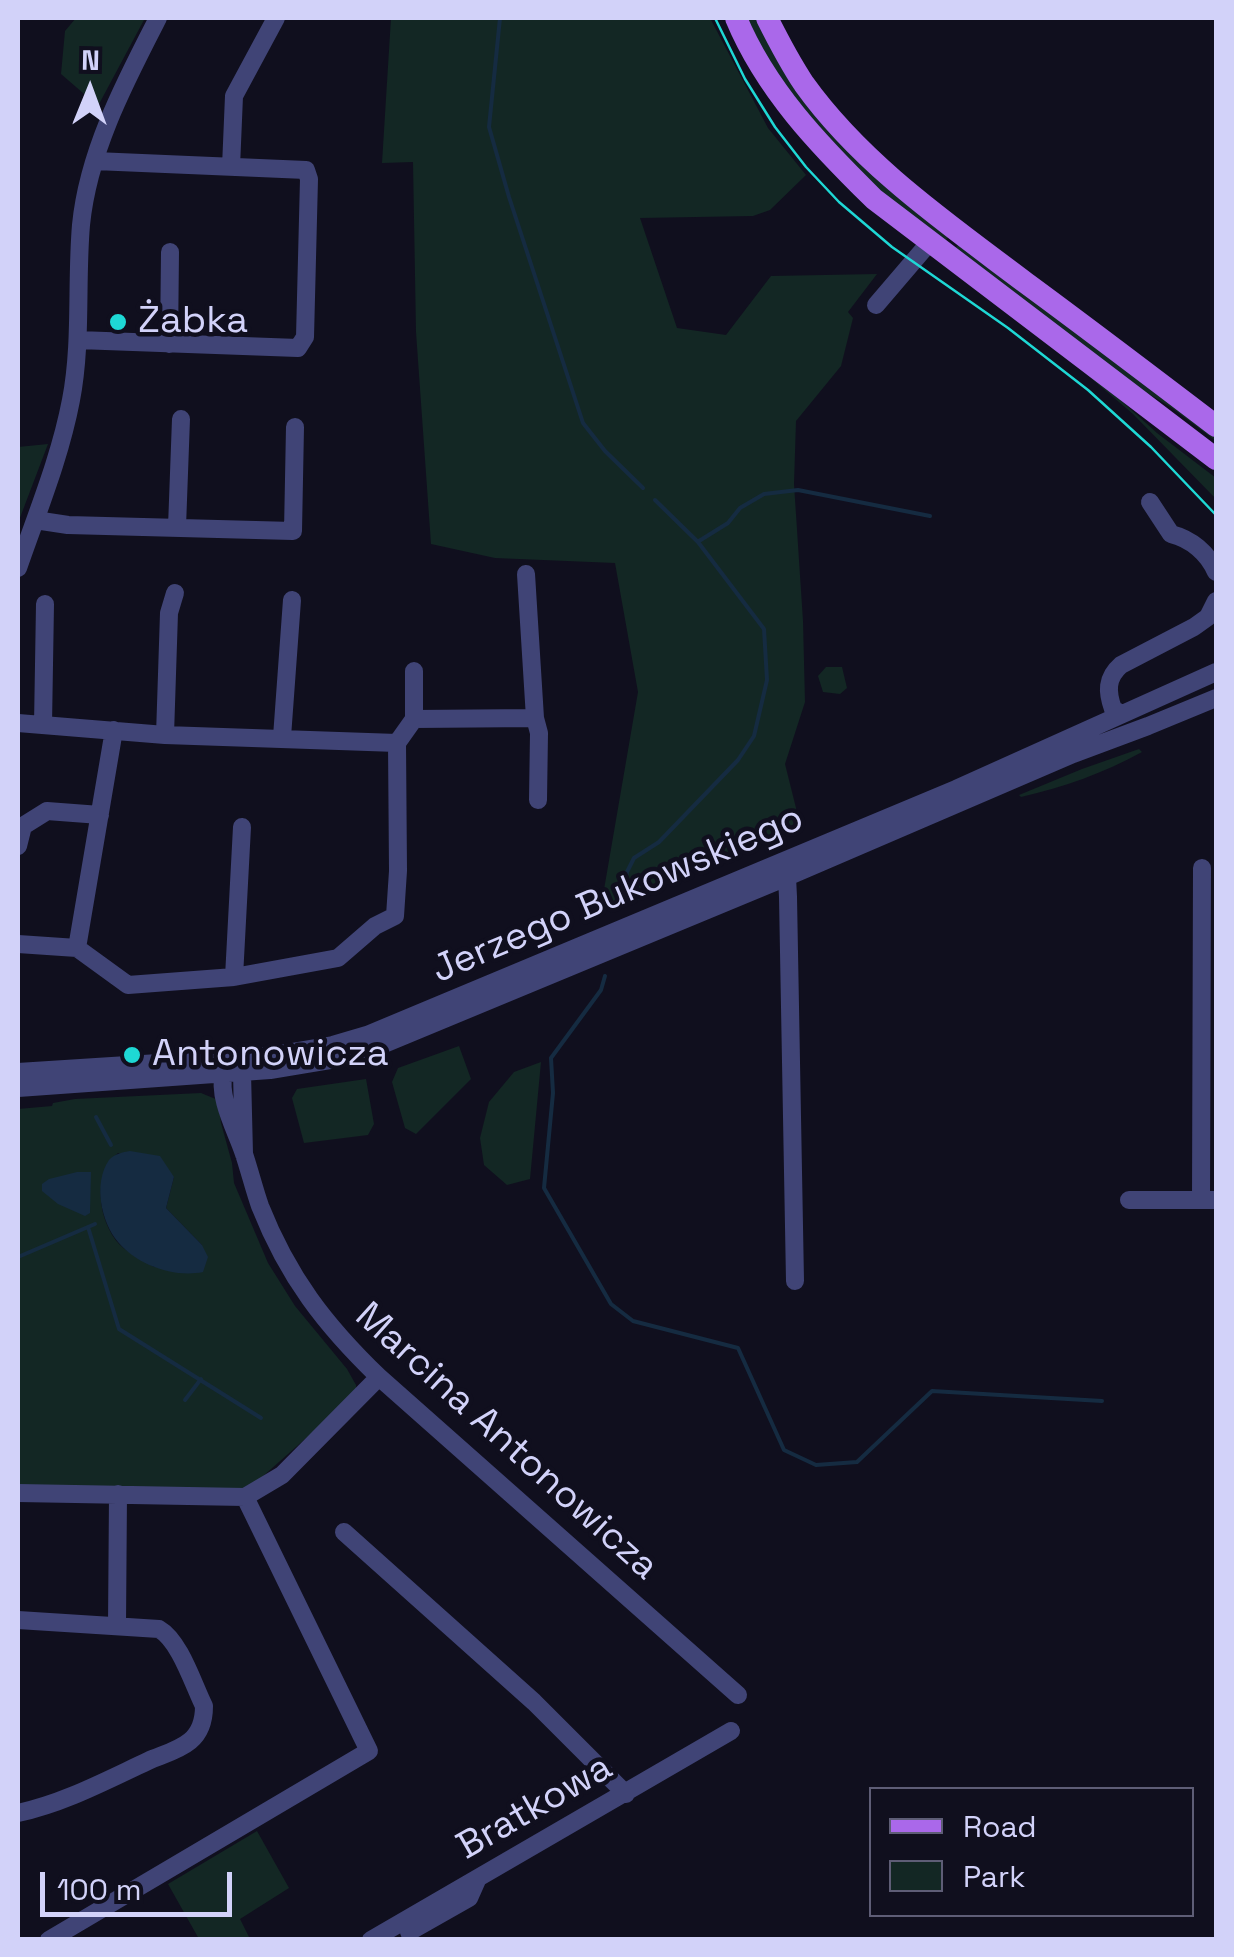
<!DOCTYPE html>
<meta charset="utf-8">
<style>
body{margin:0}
#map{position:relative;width:1234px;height:1957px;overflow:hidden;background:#100f1e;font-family:"Space Grotesk",sans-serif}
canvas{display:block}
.frame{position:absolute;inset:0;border:20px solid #d2d2f9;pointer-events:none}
.legend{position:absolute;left:869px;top:1787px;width:325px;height:130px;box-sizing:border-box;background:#100f1e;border:2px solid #5e5d76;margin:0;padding:12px 18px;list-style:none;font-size:30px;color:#d2d2f9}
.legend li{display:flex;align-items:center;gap:20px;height:50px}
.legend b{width:50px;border:2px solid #5e5d76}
.north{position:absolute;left:40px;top:40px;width:100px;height:100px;-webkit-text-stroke:8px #100f1e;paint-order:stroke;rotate:1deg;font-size:28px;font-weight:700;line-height:40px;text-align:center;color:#d2d2f9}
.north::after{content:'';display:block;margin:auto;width:35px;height:45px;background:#d2d2f9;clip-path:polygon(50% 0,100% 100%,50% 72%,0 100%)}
.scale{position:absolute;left:40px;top:1872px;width:192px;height:45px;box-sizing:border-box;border:5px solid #d2d2f9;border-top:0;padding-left:12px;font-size:30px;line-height:35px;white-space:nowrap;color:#d2d2f9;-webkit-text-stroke:8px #100f1e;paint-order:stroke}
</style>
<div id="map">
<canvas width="1234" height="1957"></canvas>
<div class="frame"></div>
<ul class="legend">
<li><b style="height:12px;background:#aa68ea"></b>Road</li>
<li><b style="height:28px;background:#132724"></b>Park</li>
</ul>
<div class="north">N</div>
<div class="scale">100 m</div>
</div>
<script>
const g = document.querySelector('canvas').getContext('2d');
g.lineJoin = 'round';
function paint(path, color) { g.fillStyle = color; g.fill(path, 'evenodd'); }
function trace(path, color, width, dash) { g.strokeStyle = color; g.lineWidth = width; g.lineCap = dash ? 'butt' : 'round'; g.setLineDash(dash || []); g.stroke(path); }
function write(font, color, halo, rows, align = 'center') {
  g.font = font + ' "Space Grotesk",sans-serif'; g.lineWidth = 9; g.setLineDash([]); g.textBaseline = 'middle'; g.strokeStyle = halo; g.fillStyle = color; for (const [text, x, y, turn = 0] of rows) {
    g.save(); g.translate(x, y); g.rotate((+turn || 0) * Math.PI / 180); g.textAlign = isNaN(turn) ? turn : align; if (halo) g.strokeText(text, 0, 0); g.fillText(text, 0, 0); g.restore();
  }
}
paint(new Path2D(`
 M 76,18 L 145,18 L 98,106 L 61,74 L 65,31 Z
 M 391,18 L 710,18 L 768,128 L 806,175 L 770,210 L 753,216 L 640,218 L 677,328 L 726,335 L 771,276 L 877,274 L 848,312 L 853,318 L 841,366 L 796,421 L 794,484 L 803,621 L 805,702 L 785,764 L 800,824 L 660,887 L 639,900 L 601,907 L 638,692 L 615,563 L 495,558 L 431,544 L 416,332 L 413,162 L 382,163 Z
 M 745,18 L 757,18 L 949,236 L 943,244 L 874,187 L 784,88 Z
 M 959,244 L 1216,436 L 1216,441 L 1172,408 L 1121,377 L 952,252 Z
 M 1079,368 L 1104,385 L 1157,433 L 1216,478 L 1216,499 L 1133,414 Z
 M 48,444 L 18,523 L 18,447 Z
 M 826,667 L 842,667 L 847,688 L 840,694 L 823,692 L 818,676 Z
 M 1139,749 L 1142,752 C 1104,773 1064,787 1021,797 L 1019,795 L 1082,769 Z
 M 459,1046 L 471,1079 L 416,1134 L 405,1128 L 392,1082 L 398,1068 Z
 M 541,1062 L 530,1179 L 507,1185 L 484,1165 L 480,1138 L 489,1102 L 514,1072 Z
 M 366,1079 L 374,1124 L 368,1135 L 304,1143 L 292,1098 L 297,1089 Z
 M 201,1093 L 218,1100 L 221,1123 L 232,1163 L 234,1183 L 268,1263 L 295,1306 L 347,1369 L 356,1385 L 356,1394 L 245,1492 L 18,1492 L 18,1109 L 52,1106 L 53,1103 L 75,1099 ZM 118,1153 L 174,1177 L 166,1208 L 202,1245 L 154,1267 C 143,1260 128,1253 119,1244 C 98,1221 92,1174 118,1153 Z
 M 257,1831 L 289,1888 L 240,1919 L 250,1939 L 199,1939 L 168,1884 Z`), '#132724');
paint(new Path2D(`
 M 130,1151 L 160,1156 L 174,1177 L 166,1208 L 202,1245 L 208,1257 L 203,1272 C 174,1278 137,1265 118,1242 C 101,1222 93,1183 109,1160 C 114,1154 123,1152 130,1151 Z
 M 77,1172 L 91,1172 L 90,1213 L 85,1216 L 58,1204 L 42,1191 L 42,1184 L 49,1179 Z`), '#152b41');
trace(new Path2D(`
 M 500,18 L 489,127 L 509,197 L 583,423 L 605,451 L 643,488
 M 699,541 L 728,523 L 740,508 L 764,494 L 798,490 L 930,516
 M 620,906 L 627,872 L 634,858 L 659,842 L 738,760 L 754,736 L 767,680 L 764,629 L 698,542 L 655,500
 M 605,976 L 601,990 L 551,1058 L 553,1093 L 544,1188 L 611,1304 L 633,1321 L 738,1348 L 784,1450 L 816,1465 L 857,1462 L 932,1391 L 1102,1401
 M 96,1117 L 111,1145
 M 88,1227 L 119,1329 L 261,1418
 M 18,1257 L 95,1224
 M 185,1400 L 201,1379`), '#152b41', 4);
trace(new Path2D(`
 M 231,167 L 234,96 L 276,18
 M 876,305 L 929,243
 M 78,340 L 298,348 L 305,337 L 309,179 L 306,170 L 95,161
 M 169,344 L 170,252
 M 1150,502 L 1171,534 C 1191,539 1208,553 1216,572
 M 35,520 L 68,525 L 293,531 L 295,427
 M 177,527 L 181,419
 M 18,568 C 37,513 60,458 71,400 C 82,343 76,283 81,225 C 88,152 125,82 158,18
 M 526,574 L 535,718 L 539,733 L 538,800
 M 1122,714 L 1113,709 C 1107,692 1106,678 1121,665 L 1194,627 L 1208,617 L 1216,601
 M 414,719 L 535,718
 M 18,723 L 165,735 L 397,743
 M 43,725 L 45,604
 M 114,730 L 77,948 L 128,985 L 234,977 L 338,958 L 375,926 L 395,916 L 398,871 L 397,743 L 414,719 L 414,671
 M 165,735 L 169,613 L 175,593
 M 282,737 L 292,600
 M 18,846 L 23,826 L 47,811 L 100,815
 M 782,867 L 787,877 L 788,897 L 795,1281
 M 18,944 L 77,948
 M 234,977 L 242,827
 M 18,1072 L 268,1056 L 333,1045 L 367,1035 L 956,789 L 1216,672
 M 18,1088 L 270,1070 L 330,1060 L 377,1047 L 787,877 L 1073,754 L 1148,726 L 1216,698
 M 244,1154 L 242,1073 L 232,1059 C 229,1064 226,1068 224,1073 C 217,1097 237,1132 244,1154 C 250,1172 254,1189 260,1206 C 288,1277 325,1325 379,1377 L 738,1695
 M 1129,1200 L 1216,1200
 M 1201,1200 L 1202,868
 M 18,1493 L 245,1497 L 282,1475 L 379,1377
 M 344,1532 L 534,1702 L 626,1794
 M 18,1620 L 159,1629 C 180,1641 193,1684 204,1706 C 204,1719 201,1732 190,1741 C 178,1751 161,1755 148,1761 C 105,1781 64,1803 18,1813
 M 117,1625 L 118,1494
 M 409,1932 L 469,1898 L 477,1880
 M 49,1940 L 369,1751 L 245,1497
 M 371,1940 L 731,1731`), '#404476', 18);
trace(new Path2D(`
 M 736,18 C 766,90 819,145 874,199 L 1216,459
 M 767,18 C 778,40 790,63 804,84 C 862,165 948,224 1026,283 C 1090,330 1153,378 1216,426`), '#aa68ea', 22);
trace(new Path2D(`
 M 715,18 L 745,79 L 775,127 L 806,167 L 839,202 L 892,247 L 1008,328 L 1088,390 L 1151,447 L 1216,515`), '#1ed8d5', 2.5);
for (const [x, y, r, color] of [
 [118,322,10,"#1ed8d5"],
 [132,1055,10,"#1ed8d5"]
]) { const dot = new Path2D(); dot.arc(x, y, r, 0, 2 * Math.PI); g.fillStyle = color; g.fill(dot); trace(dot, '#100f1e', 4); }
write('38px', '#d2d2f9', '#100f1e', [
 ["Żabka",138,322],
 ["Antonowicza",152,1055]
], 'left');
write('38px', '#d2d2f9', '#100f1e', [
 ["Jerzego Bukowskiego",618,895,-23],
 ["Marcina Antonowicza",506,1442,42],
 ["Bratkowa",535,1808,-30]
]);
</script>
